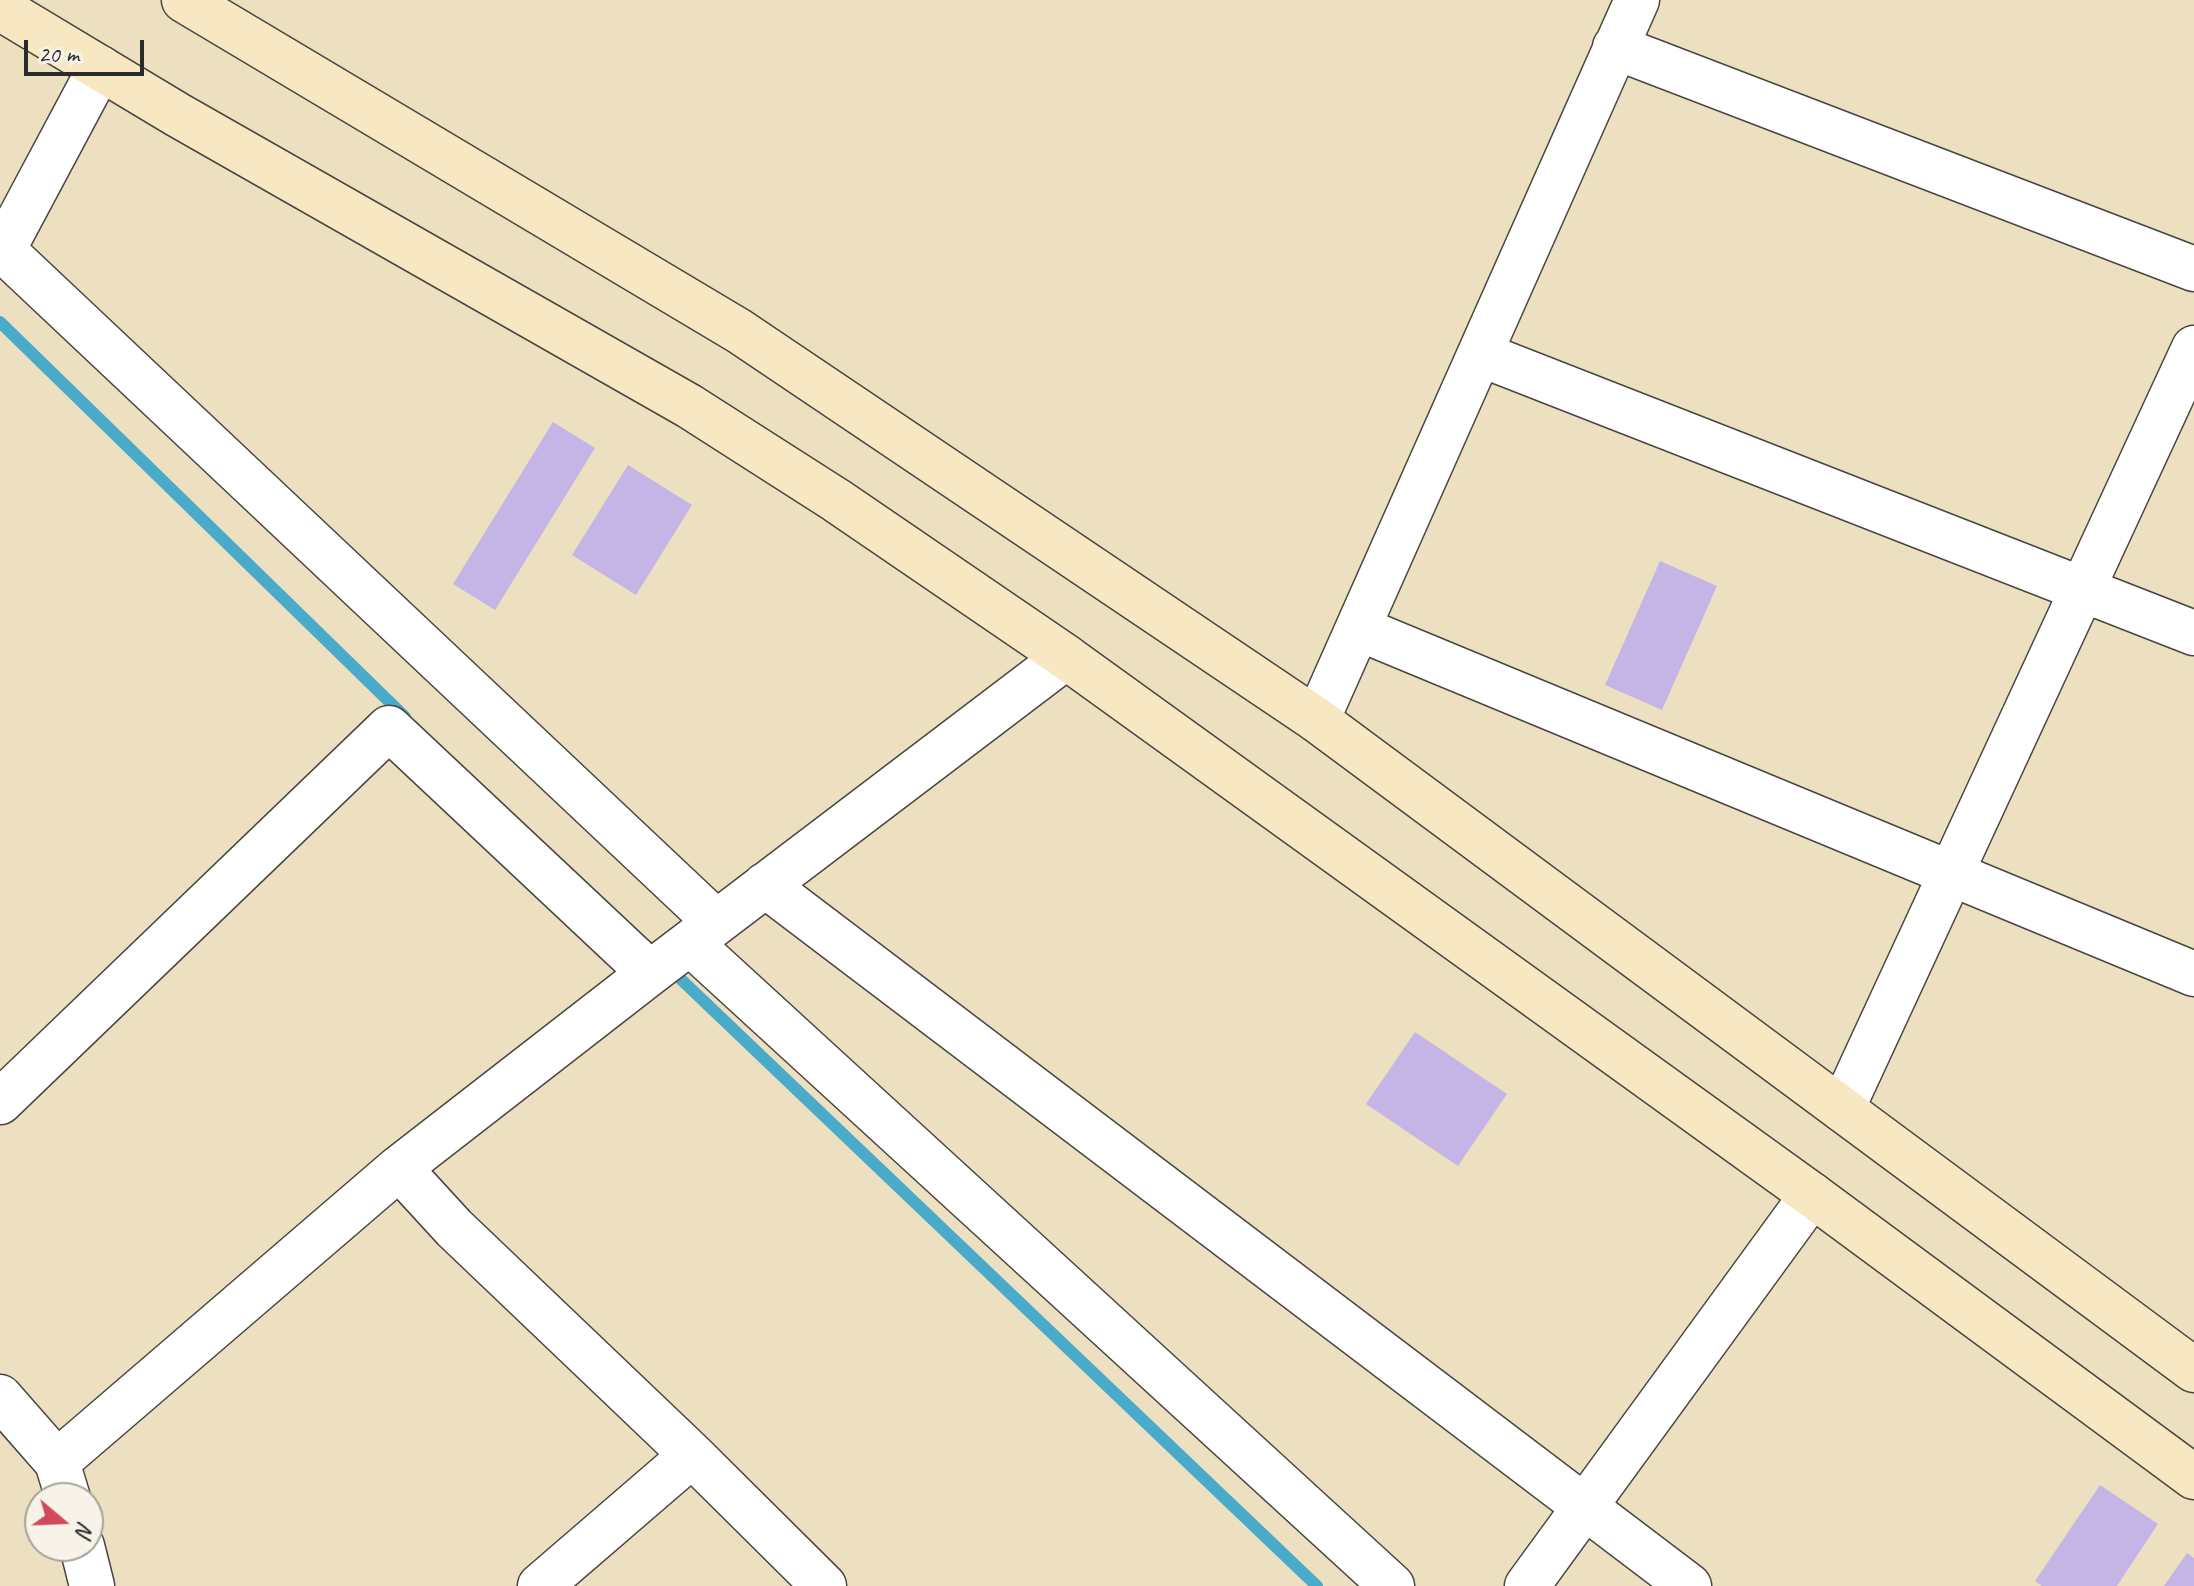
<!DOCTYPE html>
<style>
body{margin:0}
#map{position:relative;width:2194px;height:1586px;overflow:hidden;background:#ede0c0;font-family:Caveat,sans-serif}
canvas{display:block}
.north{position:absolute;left:24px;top:1482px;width:80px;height:80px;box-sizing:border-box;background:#f7f3e8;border:2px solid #a5a39c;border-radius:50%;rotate:109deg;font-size:22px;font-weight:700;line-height:32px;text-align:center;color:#2b2b2b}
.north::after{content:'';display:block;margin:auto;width:28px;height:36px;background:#d1495b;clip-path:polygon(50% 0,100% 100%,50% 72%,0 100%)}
.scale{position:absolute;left:24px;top:40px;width:120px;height:36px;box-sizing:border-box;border:4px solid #2b2b2b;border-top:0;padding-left:10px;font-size:24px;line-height:28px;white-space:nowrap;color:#2b2b2b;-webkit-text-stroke:6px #f7f3e8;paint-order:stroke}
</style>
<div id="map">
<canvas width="2194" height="1586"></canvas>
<div class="north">N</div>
<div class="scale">20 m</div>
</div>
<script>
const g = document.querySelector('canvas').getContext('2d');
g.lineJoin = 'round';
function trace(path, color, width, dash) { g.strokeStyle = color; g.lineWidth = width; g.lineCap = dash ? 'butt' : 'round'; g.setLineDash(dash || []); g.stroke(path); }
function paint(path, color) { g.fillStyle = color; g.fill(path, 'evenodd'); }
trace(new Path2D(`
 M 0,322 L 405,717
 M 668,967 L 1317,1586`), '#49aac9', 12);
paint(new Path2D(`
 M 553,422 L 595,448 L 495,610 L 453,584 Z
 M 628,465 L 692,505 L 636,595 L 572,555 Z
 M 1660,561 L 1717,586 L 1662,710 L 1605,685 Z
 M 1415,1032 L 1507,1094 L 1458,1166 L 1366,1104 Z
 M 2100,1485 L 2158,1524 L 2117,1586 L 2042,1586 L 2035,1581 Z
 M 2187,1553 L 2194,1558 L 2194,1586 L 2164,1586 Z`), '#c5b5e7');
const street = new Path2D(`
 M 1615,47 L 2194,269
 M 100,68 L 3,250 L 716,922
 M 1480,354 L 2194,633
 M 1360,629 L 2194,974
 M 1317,720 L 1637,0
 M 765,885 L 1689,1586
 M 690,943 L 1392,1586
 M 0,1102 L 389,728 L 650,973
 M 1842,1109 L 2194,348
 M 399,1168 L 454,1228 L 692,1455 L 824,1586
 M 0,1397 L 57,1462 L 68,1498
 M 57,1462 L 399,1168 L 650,973 L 1066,657
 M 82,1546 L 92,1586
 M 540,1586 L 692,1455
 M 1527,1586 L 1812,1195`);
const secondary = new Path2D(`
 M 184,0 L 739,331 L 1317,720 L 2194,1370
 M 0,8 L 178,115 L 689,406 L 836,500 L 1066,657 L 1812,1195 L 2194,1477`);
trace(street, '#484641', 47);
trace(secondary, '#484641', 47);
trace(street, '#fff', 44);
trace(secondary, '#f7e8c3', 44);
</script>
